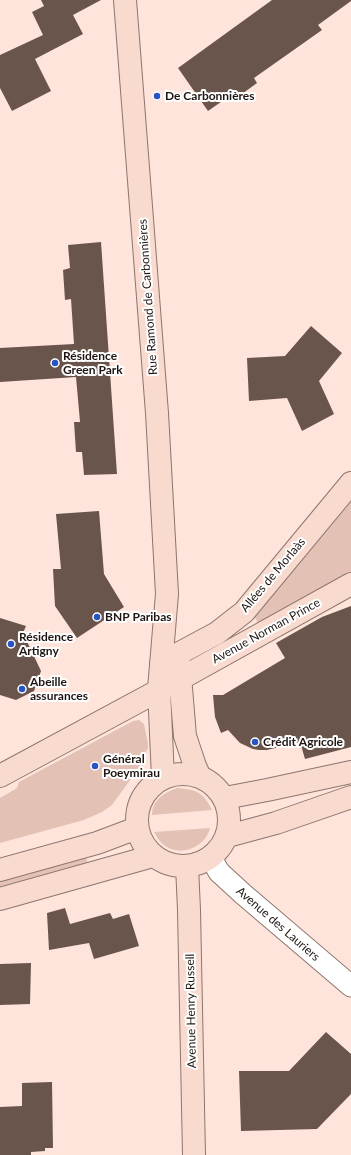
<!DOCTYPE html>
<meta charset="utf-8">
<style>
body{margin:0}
canvas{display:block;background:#fee4db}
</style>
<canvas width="351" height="1155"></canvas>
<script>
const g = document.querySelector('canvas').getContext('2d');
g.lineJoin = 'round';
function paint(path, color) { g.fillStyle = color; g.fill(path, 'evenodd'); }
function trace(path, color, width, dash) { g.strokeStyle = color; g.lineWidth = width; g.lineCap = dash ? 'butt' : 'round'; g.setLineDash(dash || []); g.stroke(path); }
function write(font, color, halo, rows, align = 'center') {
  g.font = font + ' Lato,sans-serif'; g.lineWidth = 4; g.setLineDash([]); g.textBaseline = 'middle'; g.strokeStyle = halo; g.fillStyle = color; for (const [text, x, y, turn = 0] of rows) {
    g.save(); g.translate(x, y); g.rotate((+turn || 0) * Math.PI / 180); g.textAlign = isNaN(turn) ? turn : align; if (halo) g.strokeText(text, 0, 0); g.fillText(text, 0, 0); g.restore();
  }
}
paint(new Path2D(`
 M 351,493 L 351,573 L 259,625 L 251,611 Z
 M 139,720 L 144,724 L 148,744 L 148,748 L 138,769 L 112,805 L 102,812 L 84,820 L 0,843 L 0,798 L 17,788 L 19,782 L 133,721 Z
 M 177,788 C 196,789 204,793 212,810 L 152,815 C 152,800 164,793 177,788 Z
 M 210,828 C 206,847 180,858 164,845 C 159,841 157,837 154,832 Z
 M 85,853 L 89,868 L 0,893 L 0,877 Z`), '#e4c1b5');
paint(new Path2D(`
 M 41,0 L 101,0 L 73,15 L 83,34 L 35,59 L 51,91 L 12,111 L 0,88 L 0,55 L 43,35 L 32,12 L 44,6 Z
 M 272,0 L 351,0 L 351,1 L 318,25 L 322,30 L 254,78 L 257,83 L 231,102 L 228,97 L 208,111 L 178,68 Z
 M 101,242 L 117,474 L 84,475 L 82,452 L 76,452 L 74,422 L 80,422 L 76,377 L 0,382 L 0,348 L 74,344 L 71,299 L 65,300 L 63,270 L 70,268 L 68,245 Z
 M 311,326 L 342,353 L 319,381 L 334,414 L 302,431 L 287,398 L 249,401 L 247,358 L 285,356 Z
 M 99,511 L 104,574 L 124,607 L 77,638 L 55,606 L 53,569 L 61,569 L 56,514 Z
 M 351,606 L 351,747 L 305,759 L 300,742 L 267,750 L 259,750 L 253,749 L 240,743 L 228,730 L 221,733 L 215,717 L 213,695 L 223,695 L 285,658 L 276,643 L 322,617 Z
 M 0,618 L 26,626 L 23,633 L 41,671 L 34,691 L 16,700 L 0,695 Z
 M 65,908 L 70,924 L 110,913 L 113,919 L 129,914 L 139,946 L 94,959 L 89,943 L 49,950 L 47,913 Z
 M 31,963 L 30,1004 L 0,1005 L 0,964 Z
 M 326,1032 L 351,1054 L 351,1094 L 317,1129 L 241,1131 L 239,1071 L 289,1071 Z
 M 52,1082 L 53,1148 L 45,1148 L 45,1151 L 31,1152 L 31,1155 L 0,1155 L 0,1107 L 22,1106 L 22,1083 Z`), '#6a554d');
const street = new Path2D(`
 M 211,858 L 219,872 L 243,894 L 351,986`);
const secondary = new Path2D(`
 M 125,0 L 157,413 L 167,594 L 159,689 L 163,778
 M 161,663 L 217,633 L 244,612 L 351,483
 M 179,664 L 185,736 L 195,766 L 200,777
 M137 820a46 46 0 1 1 92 0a46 46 0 1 1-92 0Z
 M 0,776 L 180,679 L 351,584
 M 225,798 L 267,790 L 351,772
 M 228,836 L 276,823 L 351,797
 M 187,866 L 189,910 L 194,1155
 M 0,870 L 97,843 L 137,828
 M 0,899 L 153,856`);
trace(street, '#8d766e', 23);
trace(secondary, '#8d766e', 24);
trace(street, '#fff', 21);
trace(secondary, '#f8dacf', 22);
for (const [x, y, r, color] of [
 [157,96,4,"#2756c4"],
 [55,363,4,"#2756c4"],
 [97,617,4,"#2756c4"],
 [11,644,4,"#2756c4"],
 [22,689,4,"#2756c4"],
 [255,742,4,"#2756c4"],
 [95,766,4,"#2756c4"]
]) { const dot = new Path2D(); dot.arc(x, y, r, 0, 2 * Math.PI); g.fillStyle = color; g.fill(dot); trace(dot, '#fff', 1.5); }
write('bold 12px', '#1f1613', '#fff', [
 ["De Carbonnières",165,96],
 ["Résidence",63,356],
 ["Green Park",63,370],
 ["BNP Paribas",105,617],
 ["Résidence",19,637],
 ["Artigny",19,651],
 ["Abeille",30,682],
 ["assurances",30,696],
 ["Crédit Agricole",263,742],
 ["Général",103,759],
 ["Poeymirau",103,773]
], 'left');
write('12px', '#1f1613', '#fff', [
 ["Rue Ramond de Carbonnières",148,297,-94],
 ["Allées de Morlaàs",273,575,-50],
 ["Avenue Norman Prince",266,631,-29],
 ["Avenue des Lauriers",278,924,41],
 ["Avenue Henry Russell",191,1011,-91]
]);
</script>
